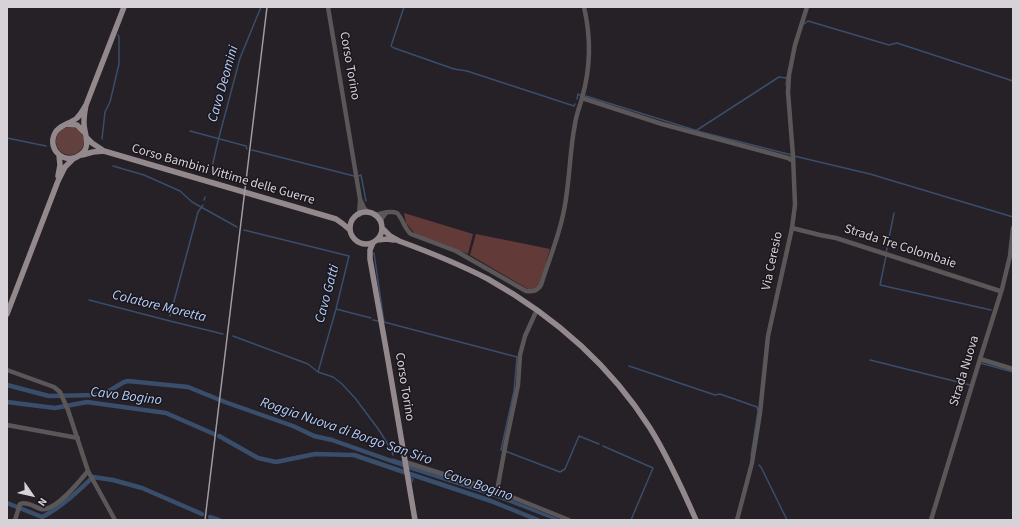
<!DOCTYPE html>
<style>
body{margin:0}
#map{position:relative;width:1020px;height:527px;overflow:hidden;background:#262027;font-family:"Source Sans 3",sans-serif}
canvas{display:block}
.frame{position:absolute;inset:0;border:8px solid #d6d2d7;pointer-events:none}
.north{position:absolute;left:12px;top:475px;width:40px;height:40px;-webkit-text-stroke:3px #1c161d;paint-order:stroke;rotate:124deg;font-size:11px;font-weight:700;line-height:16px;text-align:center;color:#d6d2d7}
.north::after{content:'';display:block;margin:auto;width:14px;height:18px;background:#d6d2d7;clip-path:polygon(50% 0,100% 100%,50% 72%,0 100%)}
</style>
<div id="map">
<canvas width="1020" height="527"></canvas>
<div class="frame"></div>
<div class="north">N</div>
</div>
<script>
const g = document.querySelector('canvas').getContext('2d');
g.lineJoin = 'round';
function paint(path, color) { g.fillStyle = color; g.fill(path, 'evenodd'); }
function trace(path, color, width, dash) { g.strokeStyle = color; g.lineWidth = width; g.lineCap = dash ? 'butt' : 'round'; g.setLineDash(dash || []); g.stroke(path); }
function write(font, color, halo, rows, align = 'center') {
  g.font = font + ' "Source Sans 3",sans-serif'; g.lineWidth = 3; g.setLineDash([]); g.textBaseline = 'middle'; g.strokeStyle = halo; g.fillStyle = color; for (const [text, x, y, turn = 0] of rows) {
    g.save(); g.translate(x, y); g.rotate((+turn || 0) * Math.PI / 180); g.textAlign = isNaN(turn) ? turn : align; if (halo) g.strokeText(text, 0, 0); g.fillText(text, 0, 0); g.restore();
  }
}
paint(new Path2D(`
 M56 141a14 14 0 1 1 28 0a14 14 0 1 1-28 0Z`), '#62403e');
paint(new Path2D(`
 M 404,213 L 473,234 L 468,254 L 415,234 L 406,223 Z
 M 476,234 L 550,249 L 540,283 L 536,289 L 528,289 L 470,255 Z`), '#623b39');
paint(new Path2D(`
 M 498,494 L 562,520 L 554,520 L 497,498 Z`), '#394e6b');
trace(new Path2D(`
 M 404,7 L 391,46 L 394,48 L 454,69 L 467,71 L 574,106 L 575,104
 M 804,24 L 808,21 L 889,45 L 897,43 L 1013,81
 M 786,85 L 787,77
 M 586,96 L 701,132 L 792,155 L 792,154
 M 577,99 L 578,94 L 580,95
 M 697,130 L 779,77 L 786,78
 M 190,131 L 246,146 L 247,149
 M 7,138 L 46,146
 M 102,139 L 105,112 L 110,102 L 119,64 L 119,37 L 118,35
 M 252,150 L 354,176
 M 794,156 L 870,174 L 1013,217
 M 113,166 L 144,175 L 180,191 L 192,202 L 237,227
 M 212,167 L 218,141 L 240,58 L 261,7
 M 358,176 L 361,175 L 366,201
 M 204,200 L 205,197
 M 244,230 L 349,256 L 336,309 L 318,372
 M 374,253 L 384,322 L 517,357 L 514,391 L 501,450 L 502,450
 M 886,253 L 894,213
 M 886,256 L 880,285 L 991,310
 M 89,300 L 170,321 L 223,334
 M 336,309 L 371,318
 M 170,316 L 198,212 L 203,205
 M 373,320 L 378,321
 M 233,336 L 308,364 L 318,372 L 333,377 L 341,383 L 355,398 L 379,430 L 392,451 L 393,455
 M 870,360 L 970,385
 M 980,363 L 1013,372
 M 629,366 L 715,395 L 720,394 L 757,407 L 758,411 L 751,456
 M 603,446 L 653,468 L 631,520
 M 505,451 L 560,472 L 565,469 L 579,436 L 599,444
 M 392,459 L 402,462
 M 759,465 L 761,467 L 787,520
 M 410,478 L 413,479 L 412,482`), '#394e6b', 1.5);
trace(new Path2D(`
 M 7,385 L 49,396 L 96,395 L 103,393 L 109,391 L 124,382 L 128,381 L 188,387 L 225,402 L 293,426 L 314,436 L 332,440 L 403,465 L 502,497
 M 7,402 L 55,408 L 87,402 L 166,413 L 214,434
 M 219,436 L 258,458 L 276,462 L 315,454 L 354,455 L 404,472
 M 410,474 L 491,501 L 538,520
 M 7,503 L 42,517 L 44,516 C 63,506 78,491 93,477 L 113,480 L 142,488 L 202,514
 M 210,517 L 219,520`), '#394e6b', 4.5);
trace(new Path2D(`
 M 328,7 L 360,199 L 364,208 L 369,213
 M 582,98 L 662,124 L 788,158 L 793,161
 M 359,215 L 360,201
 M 374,215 C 382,214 389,210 397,213 C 403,219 404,228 411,234 L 456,251 L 526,291 C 533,292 537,291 541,285 C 548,262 558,239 563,215 C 570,185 569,154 575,124 C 576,115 580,106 582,98 C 591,67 591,37 584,7
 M 381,224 L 382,218 L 386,213
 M 792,228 L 820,235 L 836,238 L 1000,291
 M 980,359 L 1013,369
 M 7,370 L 54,387 L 60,392 L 68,410 L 88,471 L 115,520
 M 7,425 L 78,438
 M 405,462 L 497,491 L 569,520
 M 497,491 L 506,442 L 518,385 L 520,355 L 525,336 L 535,314
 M 15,520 L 20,504 C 27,501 34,507 41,509 C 55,512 79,482 88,471
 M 737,520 L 752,463 L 760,413 L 768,336 L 792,228 L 795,205 L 793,156 L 788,92 L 789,75 L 795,45 L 807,7
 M 931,520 L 980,359 L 1002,289 L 1010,256 L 1013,228`), '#5b5658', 4.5);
trace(new Path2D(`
 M 86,105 C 83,110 81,114 77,118 C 70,124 59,125 55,133 C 46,150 66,166 80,155 C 93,146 83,133 84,121 C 84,116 85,110 86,105 L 124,7
 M 67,124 L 77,125 L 84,132
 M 87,138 L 92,143 L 104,151 L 336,219 L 343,224 L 350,230
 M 82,155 L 93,152 L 104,151
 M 58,176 L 60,165 L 59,155
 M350 228a16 16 0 1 1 32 0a16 16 0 1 1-32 0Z
 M 382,228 L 390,236 L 399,241 C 429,252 459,264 488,279 C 552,315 610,365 650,428 C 668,457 682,488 696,520
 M 377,240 L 387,239 L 394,240
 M 373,243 L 370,250 L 370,259 L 388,360 L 415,520
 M 7,314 L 58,181 L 65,167 L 73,159`), '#93898d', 5.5);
trace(new Path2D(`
 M 205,520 L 267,7`), '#a19ca2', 1.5);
write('13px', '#d6d2d7', '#1c161d', [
 ["Corso Torino",349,66,80],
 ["Corso Bambini Vittime delle Guerre",223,175,16],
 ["Strada Tre Colombaie",900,247,18],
 ["Via Ceresio",773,261,-78],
 ["Strada Nuova",965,371,-73],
 ["Corso Torino",404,387,81]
]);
write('italic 14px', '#b1cffa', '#1c161d', [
 ["Cavo Deomini",224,84,-74],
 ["Cavo Gatti",328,294,-75],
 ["Colatore Moretta",159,307,14],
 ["Cavo Bogino",126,397,7],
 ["Roggia Nuova di Borgo San Siro",346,432,19],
 ["Cavo Bogino",478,486,19]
]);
</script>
